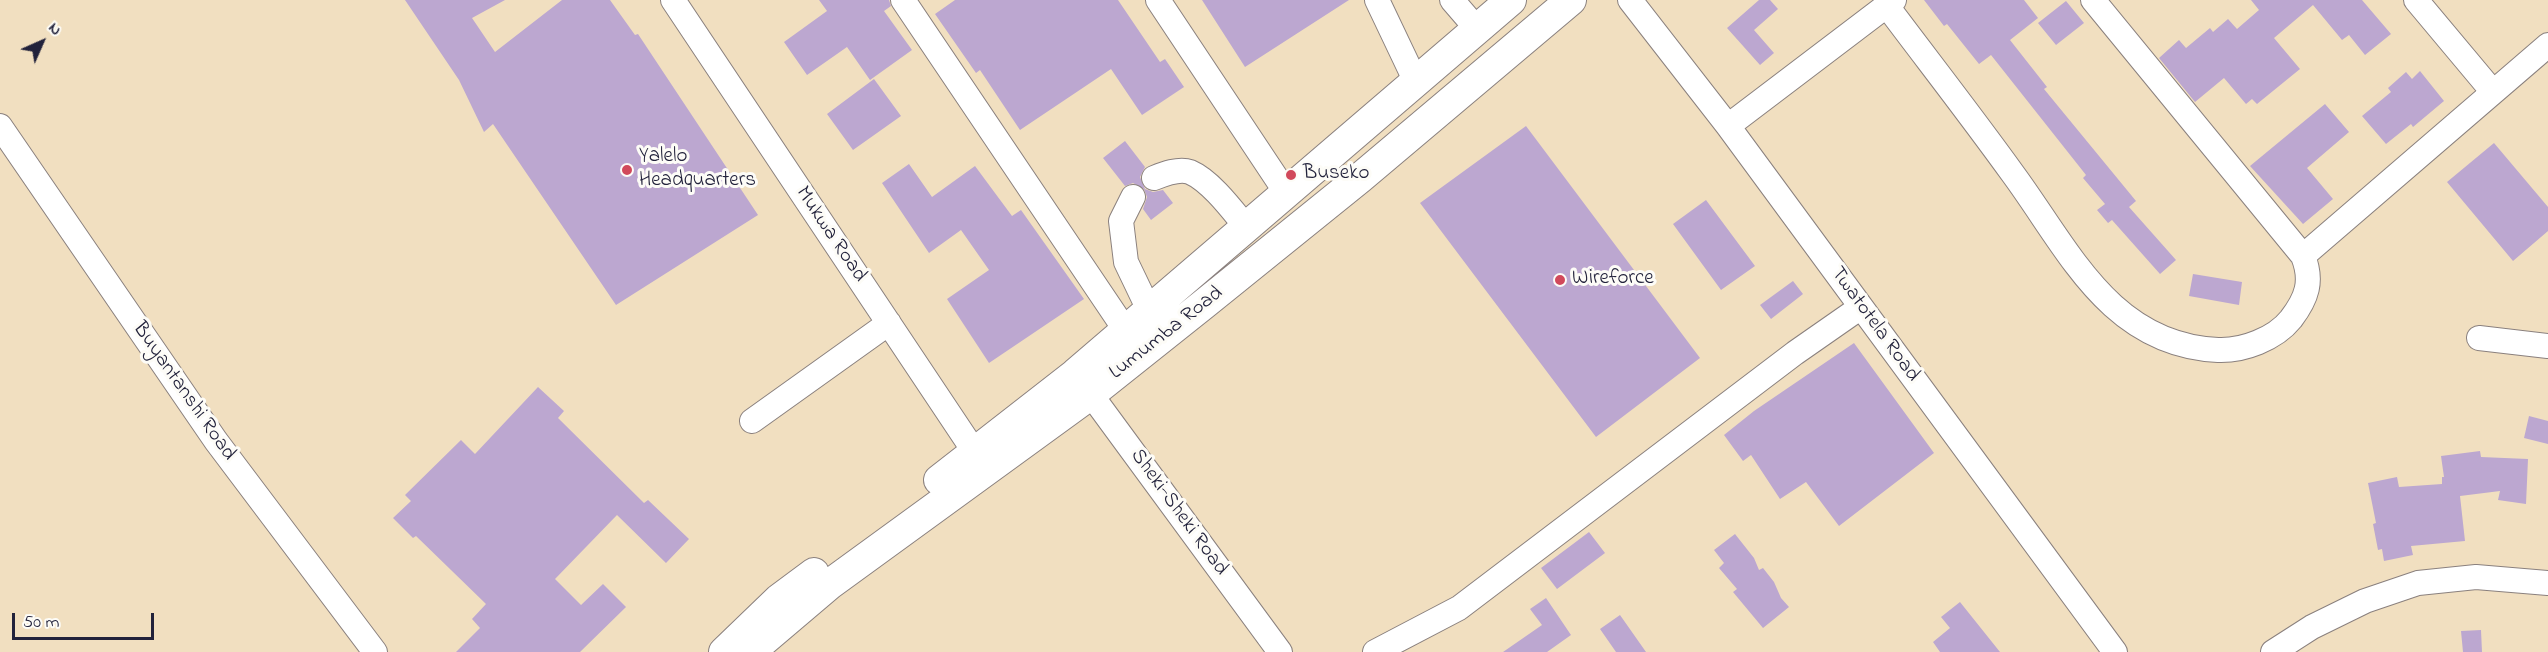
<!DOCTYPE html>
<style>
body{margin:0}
#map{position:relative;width:2548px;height:652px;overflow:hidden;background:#f1dfc0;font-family:"Indie Flower",sans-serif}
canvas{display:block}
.north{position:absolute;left:12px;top:12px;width:60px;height:60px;-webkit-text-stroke:4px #fdfcf7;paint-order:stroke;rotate:45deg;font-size:16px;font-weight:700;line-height:24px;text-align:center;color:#22223b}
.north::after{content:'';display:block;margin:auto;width:21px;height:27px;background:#22223b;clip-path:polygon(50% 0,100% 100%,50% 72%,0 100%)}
.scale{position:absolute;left:12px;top:613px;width:142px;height:27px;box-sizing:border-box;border:3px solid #22223b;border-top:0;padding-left:8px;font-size:18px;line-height:21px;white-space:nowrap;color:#22223b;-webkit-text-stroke:4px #fdfcf7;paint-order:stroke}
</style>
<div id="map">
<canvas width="2548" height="652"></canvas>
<div class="north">N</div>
<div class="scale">50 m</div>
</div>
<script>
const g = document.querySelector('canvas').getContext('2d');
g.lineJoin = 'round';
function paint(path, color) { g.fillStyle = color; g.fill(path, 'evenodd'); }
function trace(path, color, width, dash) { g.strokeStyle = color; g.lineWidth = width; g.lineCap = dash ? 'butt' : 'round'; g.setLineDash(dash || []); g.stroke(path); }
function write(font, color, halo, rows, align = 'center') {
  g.font = font + ' "Indie Flower",sans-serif'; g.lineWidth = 6; g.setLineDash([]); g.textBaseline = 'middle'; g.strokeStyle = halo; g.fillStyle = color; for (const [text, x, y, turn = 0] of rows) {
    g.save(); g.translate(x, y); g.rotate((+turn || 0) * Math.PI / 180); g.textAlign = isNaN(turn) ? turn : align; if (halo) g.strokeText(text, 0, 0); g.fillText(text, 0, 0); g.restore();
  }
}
paint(new Path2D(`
 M 405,0 L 505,0 L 472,18 L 495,52 L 562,0 L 610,0 L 635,35 L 638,34 L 758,215 L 616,305 L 493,124 L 484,132 L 459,80 Z
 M 819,0 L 889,0 L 891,6 L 884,11 L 912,50 L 870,80 L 847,47 L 807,75 L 784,42 L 827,11 Z
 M 955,0 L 1118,0 L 1160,62 L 1165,59 L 1184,87 L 1142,115 L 1111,69 L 1020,130 L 980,70 L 976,73 L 935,14 Z
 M 1202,0 L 1349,0 L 1245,67 Z
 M 1759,0 L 1770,0 L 1778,9 L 1754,30 L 1774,53 L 1760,65 L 1727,28 Z
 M 1924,0 L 2024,0 L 2038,18 L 2010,40 L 2047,87 L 2044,89 L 2136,201 L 2129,207 L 2176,260 L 2160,274 L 2112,220 L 2108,223 L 2097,210 L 2105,204 L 2083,178 L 2086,175 L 1991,55 L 1979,64 L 1947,24 L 1944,26 Z
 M 2251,0 L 2362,0 L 2391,34 L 2365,55 L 2349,35 L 2342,40 L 2313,5 L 2274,38 L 2300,69 L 2257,104 L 2252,99 L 2246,104 L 2224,78 L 2195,102 L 2159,58 L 2179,40 L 2186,48 L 2210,28 L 2213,32 L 2228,19 L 2237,29 L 2259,10 Z
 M 2066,1 L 2084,23 L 2056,45 L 2038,23 Z
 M 2420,71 L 2444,101 L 2413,127 L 2411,124 L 2386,144 L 2362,116 L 2391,92 L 2388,88 L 2406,72 L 2412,79 Z
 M 874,79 L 901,116 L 853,150 L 827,114 Z
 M 2325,104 L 2349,132 L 2307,168 L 2333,199 L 2303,224 L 2250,166 Z
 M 1526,126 L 1700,358 L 1596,437 L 1420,203 Z
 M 1125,141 L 1145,167 L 1140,177 L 1145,189 L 1153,192 L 1163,190 L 1173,203 L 1151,220 L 1143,209 L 1147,197 L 1144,189 L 1133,183 L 1125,186 L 1103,158 Z
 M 2494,143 L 2548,207 L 2548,231 L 2513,261 L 2447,182 Z
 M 909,164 L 932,197 L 975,166 L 1012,216 L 1021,210 L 1084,299 L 989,363 L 947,299 L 989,270 L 961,230 L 929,253 L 882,183 Z
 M 1706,200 L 1755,266 L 1721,290 L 1673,224 Z
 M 2193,274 L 2242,282 L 2239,305 L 2189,296 Z
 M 1793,281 L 1803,294 L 1771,319 L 1760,305 Z
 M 1854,343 L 1934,453 L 1839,526 L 1806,482 L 1780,499 L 1751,455 L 1743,461 L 1724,435 L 1754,411 Z
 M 538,387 L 564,411 L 558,418 L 644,503 L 648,500 L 689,539 L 666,563 L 617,515 L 555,579 L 581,605 L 603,584 L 626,607 L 580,652 L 456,652 L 480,628 L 472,619 L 486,604 L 416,536 L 413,538 L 393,518 L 411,501 L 405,495 L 461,440 L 475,454 Z
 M 2529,416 L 2548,421 L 2548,444 L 2524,438 Z
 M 2480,451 L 2481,457 L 2528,459 L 2526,504 L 2498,500 L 2500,491 L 2460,496 L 2465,541 L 2411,546 L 2413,555 L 2384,561 L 2382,549 L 2378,550 L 2373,524 L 2376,523 L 2368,483 L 2397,477 L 2399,487 L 2442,484 L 2442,477 L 2444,477 L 2441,456 Z
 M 1589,532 L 1605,553 L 1557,589 L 1541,568 Z
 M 1735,534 L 1754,558 L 1759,570 L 1763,568 L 1774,582 L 1781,598 L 1789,607 L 1763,628 L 1733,592 L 1737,589 L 1719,568 L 1724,563 L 1714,550 Z
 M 1546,598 L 1571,635 L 1547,652 L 1503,652 L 1542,625 L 1530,609 Z
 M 1960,602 L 2000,652 L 1940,652 L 1933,642 L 1950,628 L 1941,617 Z
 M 1620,615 L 1646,652 L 1616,652 L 1600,629 Z
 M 2481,630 L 2482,652 L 2463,652 L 2461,631 Z`), '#bca7d0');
const minor = new Path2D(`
 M 673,0 L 984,466
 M 903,0 L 1126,331
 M 1158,0 L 1287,194
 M 1377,0 L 1416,82
 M 1452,0 L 1477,29
 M 1630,0 L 1728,126 L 2115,652
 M 2416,0 L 2493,92
 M 1887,6 C 1929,62 1972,117 2013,174 C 2069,250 2110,345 2218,350 C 2243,351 2275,339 2291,319 C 2307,298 2313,281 2303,256 L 2093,0
 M 0,126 L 216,441 L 375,652
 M 1728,126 L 1894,0
 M 1154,178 C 1164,174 1179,168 1190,172 C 1211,181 1233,211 1247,228
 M 1133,197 L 1121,221 L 1126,262 L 1149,310
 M 2303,256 L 2548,45
 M 2479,338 L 2548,346
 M 1081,381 L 1280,652
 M 752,421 L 889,323
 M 1375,652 L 1459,608 L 1795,353 L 1861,307
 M 2273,652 L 2312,627 L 2365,601 L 2418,583 L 2476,577 L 2548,583`);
const major = new Path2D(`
 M 939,480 L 1075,374 L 1511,0
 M 724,652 L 779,599 L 814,573
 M 750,652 L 830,584 L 1091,394 L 1204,304 L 1360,178 L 1571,0`);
trace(minor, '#8a807e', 26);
trace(major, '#8a807e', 32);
trace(minor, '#fff', 24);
trace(major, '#fff', 30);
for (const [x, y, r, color] of [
 [627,170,6,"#d1495b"],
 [1291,175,6,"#d1495b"],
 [1560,280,6,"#d1495b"]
]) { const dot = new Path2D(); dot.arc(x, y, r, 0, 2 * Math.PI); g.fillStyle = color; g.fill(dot); trace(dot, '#fdfcf7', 2); }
write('21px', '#22223b', '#fdfcf7', [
 ["Yalelo",639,158],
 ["Headquarters",639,182],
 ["Buseko",1303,175],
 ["Wireforce",1572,280]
], 'left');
write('21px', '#22223b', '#fdfcf7', [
 ["Mukwa Road",830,235,56],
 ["Twatotela Road",1874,325,54],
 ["Lumumba Road",1167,334,-38],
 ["Buyantanshi Road",183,392,55],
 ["Sheki-Sheki Road",1178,513,54]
]);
</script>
